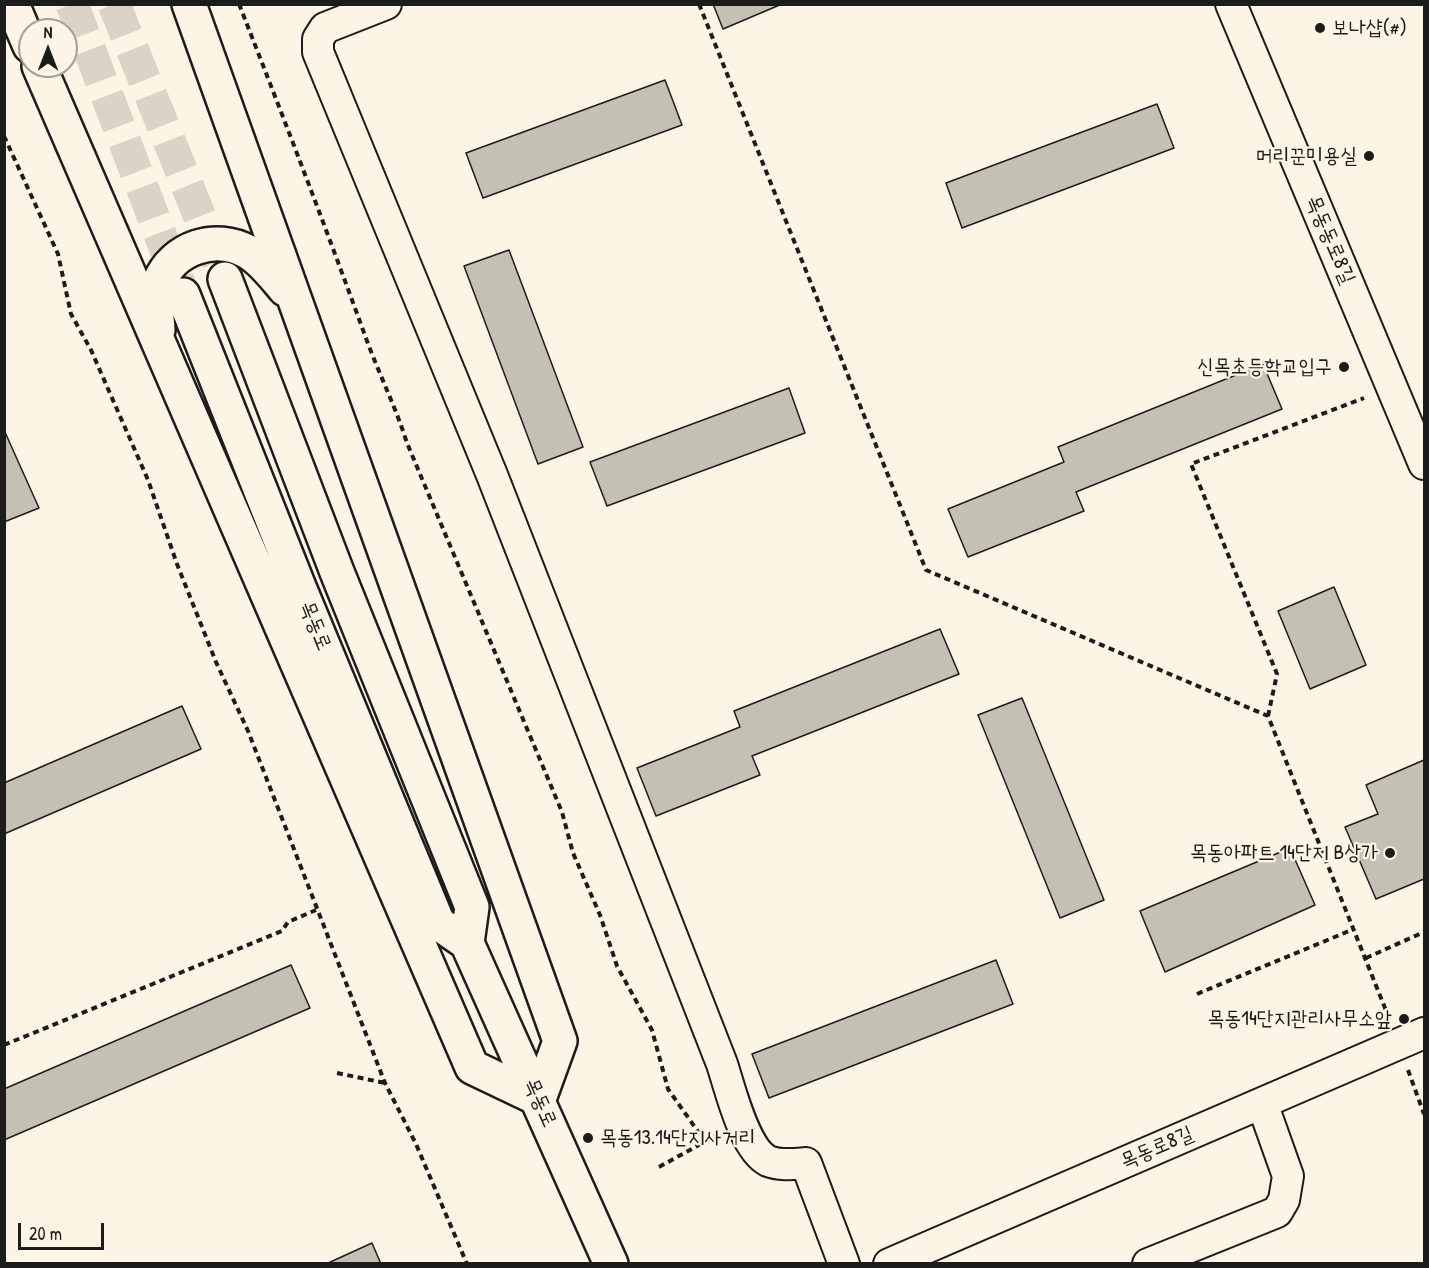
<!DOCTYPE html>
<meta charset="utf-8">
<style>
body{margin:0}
#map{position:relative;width:1429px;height:1268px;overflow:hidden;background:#fcf5e5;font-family:"Patrick Hand",sans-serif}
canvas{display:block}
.frame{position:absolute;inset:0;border:6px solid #1c1c1c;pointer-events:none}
.north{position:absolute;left:18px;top:18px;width:60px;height:60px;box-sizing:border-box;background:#fcf5e5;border:2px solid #a29e95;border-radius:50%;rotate:0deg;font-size:16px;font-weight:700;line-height:24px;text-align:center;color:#1c1c1c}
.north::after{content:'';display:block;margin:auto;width:21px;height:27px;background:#1c1c1c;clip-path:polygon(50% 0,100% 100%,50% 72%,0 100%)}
.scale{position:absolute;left:18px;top:1223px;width:86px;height:27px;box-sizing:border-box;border:3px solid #1c1c1c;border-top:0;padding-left:8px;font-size:18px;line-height:21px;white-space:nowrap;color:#1c1c1c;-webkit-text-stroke:4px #fcf5e5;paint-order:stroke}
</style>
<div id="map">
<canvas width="1429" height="1268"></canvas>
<div class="frame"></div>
<div class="north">N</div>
<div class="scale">20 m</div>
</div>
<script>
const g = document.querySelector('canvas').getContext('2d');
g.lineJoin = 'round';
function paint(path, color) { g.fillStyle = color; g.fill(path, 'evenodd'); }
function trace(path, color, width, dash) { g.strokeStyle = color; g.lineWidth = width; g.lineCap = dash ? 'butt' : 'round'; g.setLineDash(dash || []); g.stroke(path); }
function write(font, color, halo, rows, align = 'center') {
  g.font = font + ' "Patrick Hand","Poor Story",sans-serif'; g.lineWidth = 4.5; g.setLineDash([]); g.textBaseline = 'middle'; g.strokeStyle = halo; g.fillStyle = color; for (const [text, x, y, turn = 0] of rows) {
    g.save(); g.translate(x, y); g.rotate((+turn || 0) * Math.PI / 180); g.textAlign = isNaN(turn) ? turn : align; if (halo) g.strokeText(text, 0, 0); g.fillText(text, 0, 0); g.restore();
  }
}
const building = new Path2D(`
 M 713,4 L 782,4 L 723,29 Z
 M 665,80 L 682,125 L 483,198 L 466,153 Z
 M 1157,104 L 1174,148 L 962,228 L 946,183 Z
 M 509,250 L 583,447 L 538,464 L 464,266 Z
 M 1263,364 L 1282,409 L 1076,492 L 1084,511 L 968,557 L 948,509 L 1064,462 L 1058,447 Z
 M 789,388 L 805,433 L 607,506 L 590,462 Z
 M 4,430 L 39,508 L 4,522 Z
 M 1334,587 L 1366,665 L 1310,689 L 1278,611 Z
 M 940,629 L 959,674 L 752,756 L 760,775 L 656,816 L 637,768 L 740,727 L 734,711 Z
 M 1022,698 L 1104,900 L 1060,918 L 978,715 Z
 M 182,706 L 201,749 L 4,834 L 4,783 Z
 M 1424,760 L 1424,879 L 1376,899 L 1345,827 L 1378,814 L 1366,785 Z
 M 1290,848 L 1315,905 L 1165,972 L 1140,911 Z
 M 996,960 L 1013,1004 L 769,1098 L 752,1054 Z
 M 291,965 L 310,1008 L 4,1140 L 4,1089 Z
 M 372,1243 L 381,1264 L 326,1264 Z`);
paint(building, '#c4c0b3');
trace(building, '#1c1c1c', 1.5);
trace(new Path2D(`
 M 72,4 L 181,289
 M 114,4 L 225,279`), '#dad4c7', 33, [33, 16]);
const minor = new Path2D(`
 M 386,4 L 325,28 L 318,39 L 318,52 L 492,475 L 722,1064 C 730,1088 744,1149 768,1161 C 780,1166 794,1164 806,1163 L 844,1264
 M 1231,4 L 1424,464
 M 889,1264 L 1424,1033
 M 1148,1264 L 1277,1212 L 1284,1200 L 1288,1176 L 1262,1103`);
const major = new Path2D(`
 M 12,4 L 30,46
 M 189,4 L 560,1041 L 539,1099
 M 39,66 L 472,1067 L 539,1099
 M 225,279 L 337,572 L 472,907 L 467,943
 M 183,295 L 299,587 L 438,923 L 467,943 L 611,1264
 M 158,330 C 157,314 154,298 159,283 C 173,247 216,234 248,252 C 263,261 274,276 285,289`);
trace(minor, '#1c1c1c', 34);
trace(major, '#1c1c1c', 38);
trace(new Path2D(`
 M 239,4 C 283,116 326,228 367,341 C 380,376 396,408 407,443 L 562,812 L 573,853 L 600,915 L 617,966 L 652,1030 L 668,1089 L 704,1140
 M 699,4 L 926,570 L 1268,716 L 1389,1018
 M 4,136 L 58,254 L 71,314 L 91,350 L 148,480 L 177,564 L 216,662 L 248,731 L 385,1083 L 416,1144 L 467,1264
 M 1268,716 L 1277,674 L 1191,464 L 1364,398
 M 1366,958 L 1424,932
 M 1197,994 L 1354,929
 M 4,1045 L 282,931 L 288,922 L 316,910
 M 1408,1070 L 1424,1114
 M 337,1073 L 385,1083
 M 659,1167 L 717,1135`), '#1c1c1c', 4, [6, 4.5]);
trace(minor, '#fcf5e5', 30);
trace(major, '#fcf5e5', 33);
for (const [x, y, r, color] of [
 [1320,28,6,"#1c1c1c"],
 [1369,156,6,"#1c1c1c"],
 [1344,367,6,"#1c1c1c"],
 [1390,853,6,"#1c1c1c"],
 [1404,1019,6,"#1c1c1c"],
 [588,1138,6,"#1c1c1c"]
]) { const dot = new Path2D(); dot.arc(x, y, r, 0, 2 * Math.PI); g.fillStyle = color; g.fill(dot); trace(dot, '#fcf5e5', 2); }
write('21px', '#1c1c1c', '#fcf5e5', [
 ["보나샵(#)",1332,28,"left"],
 ["머리꾼미용실",1357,156],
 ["신목초등학교입구",1332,367],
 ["목동아파트 14단지 B상가",1378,853],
 ["목동14단지관리사무소앞",1392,1019],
 ["목동13.14단지사거리",600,1138,"left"]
], 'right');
write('21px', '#1c1c1c', '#fcf5e5', [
 ["목동동로8길",1330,240,67],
 ["목동로",315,626,68],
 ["목동로",540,1103,66],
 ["목동로8길",1157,1148,-23]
]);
</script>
